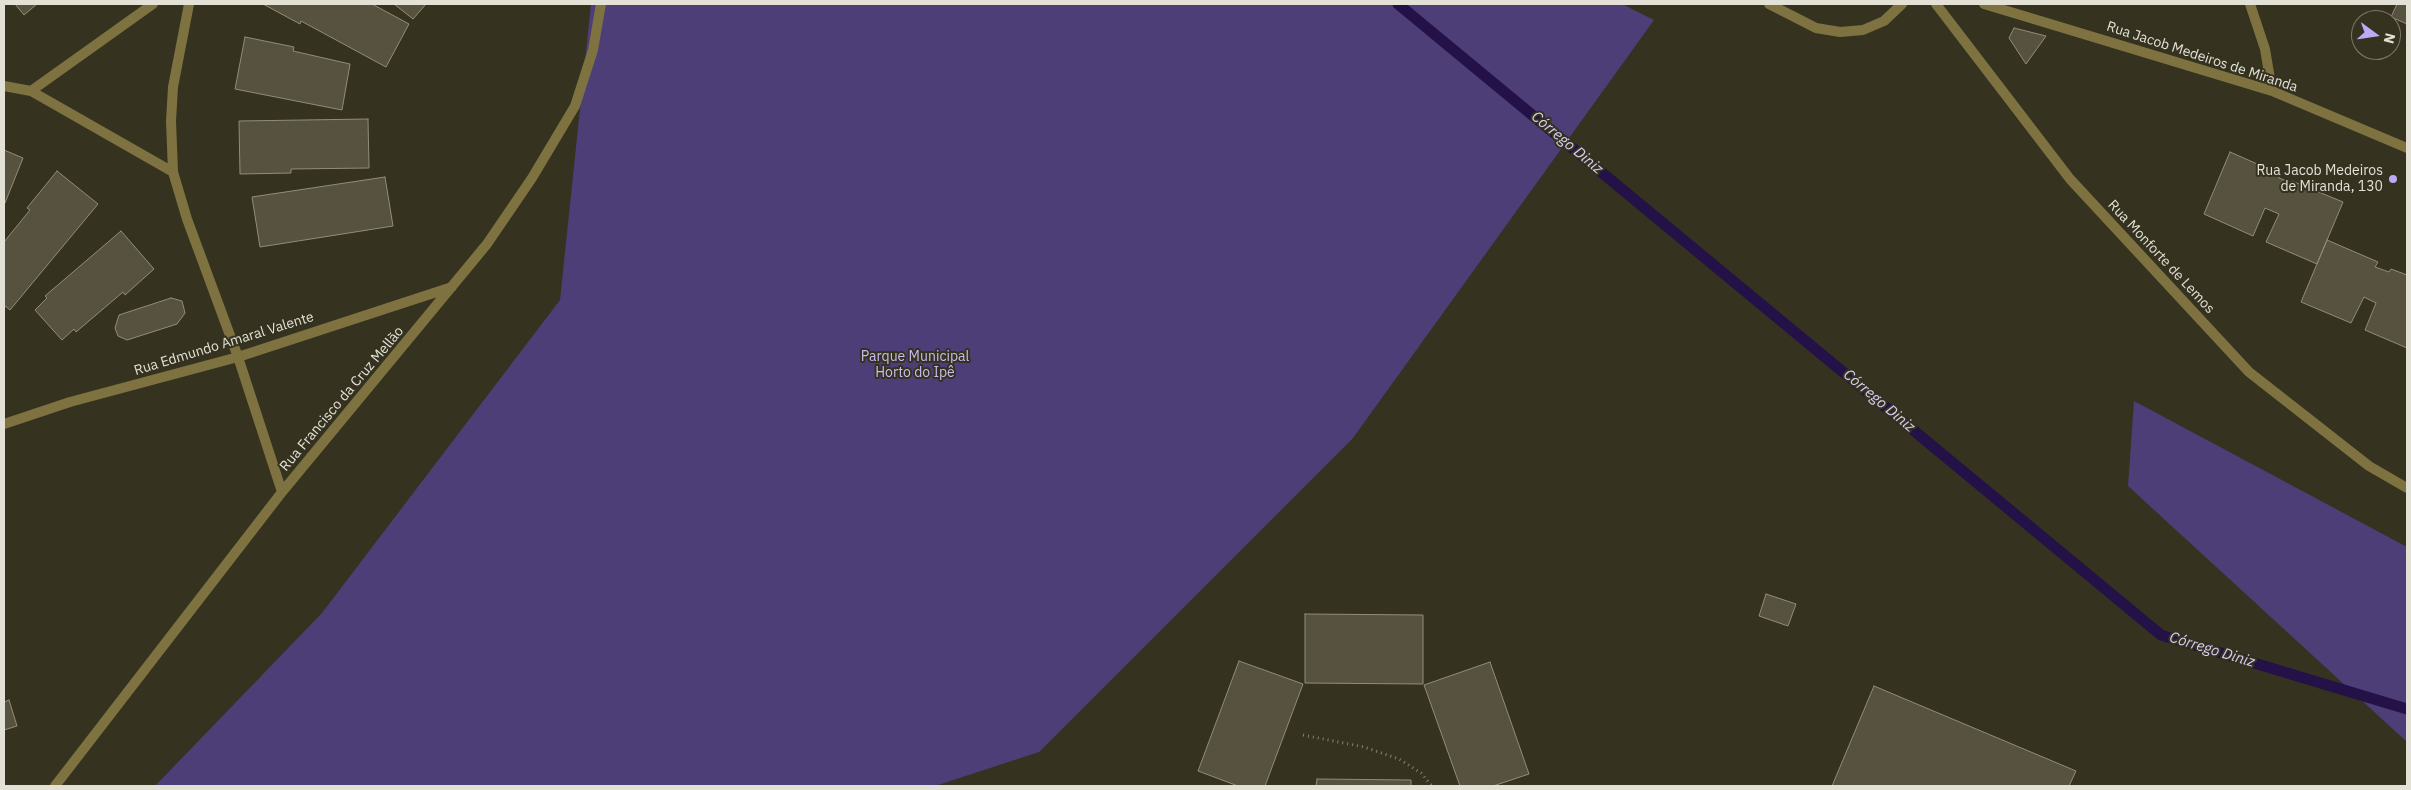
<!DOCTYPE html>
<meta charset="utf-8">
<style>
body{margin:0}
#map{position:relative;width:2411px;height:790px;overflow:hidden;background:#353220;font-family:"IBM Plex Sans",sans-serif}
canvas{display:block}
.frame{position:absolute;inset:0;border:5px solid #e3e1d6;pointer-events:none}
.north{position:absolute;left:2351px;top:10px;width:50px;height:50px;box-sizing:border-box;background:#353220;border:1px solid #7b7869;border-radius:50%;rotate:104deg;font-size:14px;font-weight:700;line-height:20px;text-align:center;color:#e3e1d6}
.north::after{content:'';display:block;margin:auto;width:18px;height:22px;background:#bcaaf6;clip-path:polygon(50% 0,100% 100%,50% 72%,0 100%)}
</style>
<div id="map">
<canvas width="2411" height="790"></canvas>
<div class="frame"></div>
<div class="north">N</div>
</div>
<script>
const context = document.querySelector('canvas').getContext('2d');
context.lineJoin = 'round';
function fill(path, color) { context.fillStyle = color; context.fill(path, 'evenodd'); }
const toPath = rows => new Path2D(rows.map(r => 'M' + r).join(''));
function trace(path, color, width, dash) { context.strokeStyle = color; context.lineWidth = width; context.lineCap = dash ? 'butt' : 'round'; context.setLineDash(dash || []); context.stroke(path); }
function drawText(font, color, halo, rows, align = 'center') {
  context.font = font + ' "IBM Plex Sans",sans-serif'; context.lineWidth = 4; context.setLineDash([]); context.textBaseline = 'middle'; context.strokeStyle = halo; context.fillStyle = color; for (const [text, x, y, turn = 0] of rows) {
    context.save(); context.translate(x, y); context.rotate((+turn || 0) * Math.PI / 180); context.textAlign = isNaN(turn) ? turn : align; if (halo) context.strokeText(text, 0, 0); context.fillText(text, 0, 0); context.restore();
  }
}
const green = toPath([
 [591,4,1622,4,1654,20,1353,438,1039,752,935,786,155,786,322,613,560,300],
 [2134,401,2407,547,2407,742,2128,486]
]);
const stream = toPath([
 [1398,4,2161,635,2407,709]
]);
const building = toPath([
 [15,4,37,4,24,15,15,4],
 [263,4,372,4,409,24,386,67,301,21,300,24,263,4],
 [394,4,426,4,413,19,394,4],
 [2397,4,2407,4,2407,24,2391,17,2397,4],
 [2014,28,2046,36,2026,64,2009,38,2014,28],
 [245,37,294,47,293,51,350,64,342,110,235,89,245,37],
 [368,119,369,168,291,169,291,173,240,174,239,121,368,119],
 [4,150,23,158,5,203,4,202,4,150],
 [2230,152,2280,174,2279,178,2292,183,2292,181,2343,202,2317,264,2266,242,2279,214,2265,208,2253,236,2204,214,2230,152],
 [57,171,98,204,10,310,4,305,4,242,30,210,27,208,57,171],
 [385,177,393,226,260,247,252,197,385,177],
 [121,231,154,269,125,295,123,292,76,332,74,329,62,340,35,310,47,298,45,296,121,231],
 [2327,240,2378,262,2375,267,2389,272,2391,269,2407,275,2407,348,2365,330,2376,303,2364,297,2351,323,2301,302,2327,240],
 [171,298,182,301,185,313,177,324,127,340,118,336,115,328,119,315,171,298],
 [1766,594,1796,604,1788,626,1759,616,1766,594],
 [1305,614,1423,615,1423,684,1305,683,1305,614],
 [1239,661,1303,684,1265,786,1238,786,1198,771,1239,661],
 [1490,662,1529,774,1493,786,1460,786,1424,685,1490,662],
 [1874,686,2076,771,2069,786,1832,786,1874,686],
 [9,700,17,726,4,730,4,702,9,700],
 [1317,779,1411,780,1411,786,1316,786,1317,779]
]);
const path = toPath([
 [1303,735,1364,747,1399,759,1421,773,1432,786]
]);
const minor = toPath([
 [189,4,173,87,171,121,173,172,187,219,238,357,282,492],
 [1769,4,1816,28,1840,32,1863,30,1884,21,1902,4],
 [1984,4,2272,91,2407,148],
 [2250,4,2265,49,2272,91],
 [4,86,31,91,173,172],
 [31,91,153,4],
 [4,424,70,402,238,357,452,287],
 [55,786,282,492,487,244,532,178,575,106,593,50,601,4]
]);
const tertiary = toPath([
 [1936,4,2070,179,2249,372,2369,466,2407,488]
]);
const markers = [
 [2393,179,5,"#bcaaf6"]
];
const streetNames = [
 ["Rua Jacob Medeiros de Miranda",2202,57,18],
 ["Rua Monforte de Lemos",2161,257,47],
 ["Rua Edmundo Amaral Valente",224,344,-17],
 ["Rua Francisco da Cruz Mellão",342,399,-50]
];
const poiNames = [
 ["Rua Jacob Medeiros",2383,171],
 ["de Miranda, 130",2383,187]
];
const parkNames = [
 ["Parque Municipal",915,357],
 ["Horto do Ipê",915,373]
];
const waterNames = [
 ["Córrego Diniz",1567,143,40],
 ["Córrego Diniz",1879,401,40],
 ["Córrego Diniz",2212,650,17]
];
fill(green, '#4e3e78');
trace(stream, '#241148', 11);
fill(building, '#56523f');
trace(building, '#918d79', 1);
trace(path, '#858374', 3, [1, 4]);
trace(minor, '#7d7240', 10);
trace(tertiary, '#7d7240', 10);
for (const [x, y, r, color] of markers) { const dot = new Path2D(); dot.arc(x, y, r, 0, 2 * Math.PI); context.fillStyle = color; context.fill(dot); trace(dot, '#353220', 2); }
drawText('14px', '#e3e1d6', '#353220', streetNames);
drawText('14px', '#e3e1d6', '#353220', poiNames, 'right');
drawText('14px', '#c8bcf2', '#353220', parkNames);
drawText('italic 15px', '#d6cff3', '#353220', waterNames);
</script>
